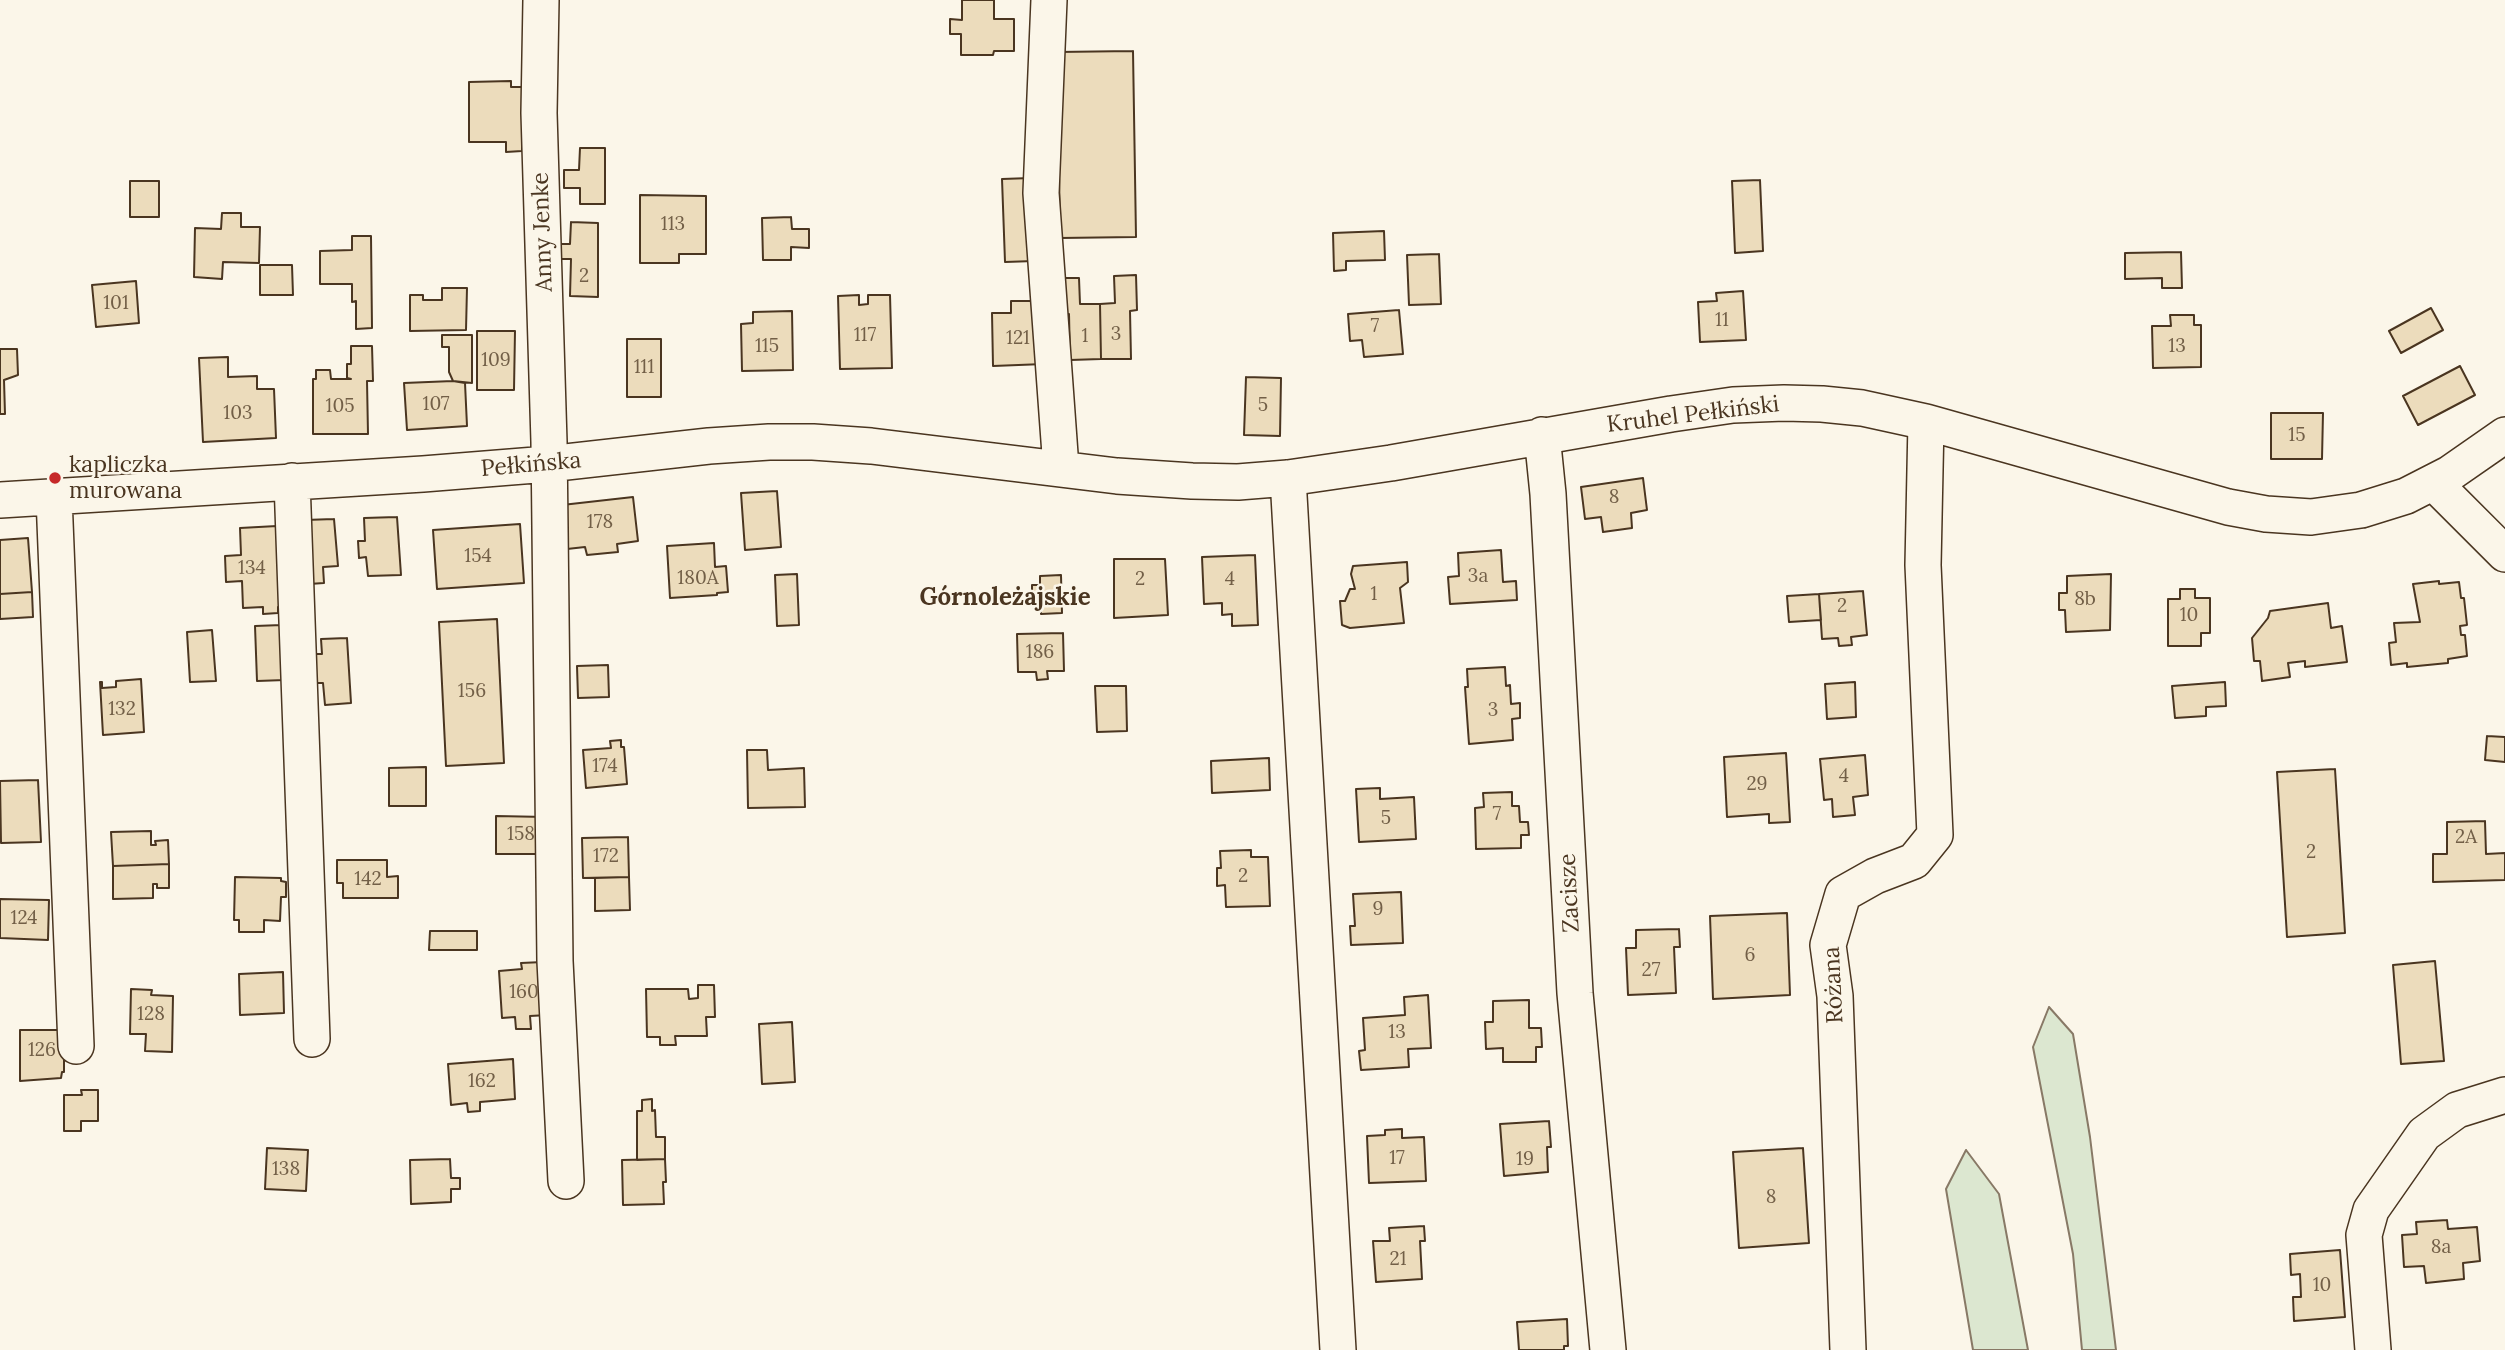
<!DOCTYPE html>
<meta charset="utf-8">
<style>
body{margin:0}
canvas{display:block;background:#fbf6e9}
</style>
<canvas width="2505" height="1350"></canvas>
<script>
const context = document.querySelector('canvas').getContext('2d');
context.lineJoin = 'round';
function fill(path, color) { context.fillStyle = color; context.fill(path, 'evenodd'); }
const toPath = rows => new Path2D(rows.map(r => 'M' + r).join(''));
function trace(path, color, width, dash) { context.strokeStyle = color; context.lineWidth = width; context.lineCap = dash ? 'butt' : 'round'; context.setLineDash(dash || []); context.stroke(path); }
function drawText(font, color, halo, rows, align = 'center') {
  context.font = font + ' Lora,serif'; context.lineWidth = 5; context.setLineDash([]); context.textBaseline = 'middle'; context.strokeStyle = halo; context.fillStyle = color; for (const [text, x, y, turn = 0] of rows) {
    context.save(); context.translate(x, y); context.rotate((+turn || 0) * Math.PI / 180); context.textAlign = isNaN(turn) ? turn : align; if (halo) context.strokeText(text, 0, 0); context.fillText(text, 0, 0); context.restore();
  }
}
const green = toPath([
 [2049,1007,2073,1034,2090,1137,2116,1350,2082,1350,2073,1254,2033,1047,2049,1007],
 [1966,1150,1999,1194,2028,1350,1973,1350,1946,1189,1966,1150]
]);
const building = toPath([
 [962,0,994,0,994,19,1014,19,1014,51,994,51,993,55,961,55,961,34,950,34,950,19,962,20,962,0],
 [1133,51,1136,237,1060,238,1057,52,1133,51],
 [511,81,511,87,522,87,522,151,506,152,506,142,469,142,469,82,511,81],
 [580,148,605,148,605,204,580,204,580,188,564,188,564,170,579,170,580,148],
 [1031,178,1034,261,1005,262,1002,179,1031,178],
 [1760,180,1763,251,1735,253,1732,181,1760,180],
 [130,181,159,181,159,217,130,217,130,181],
 [640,195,706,196,706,254,679,254,679,263,640,263,640,195],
 [222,213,241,213,241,227,260,227,259,263,223,262,222,279,194,277,195,228,221,229,222,213],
 [791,217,792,229,809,229,809,248,791,247,791,260,763,260,762,218,791,217],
 [571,222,598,223,598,297,570,296,571,259,561,259,561,244,570,244,571,222],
 [1384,231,1385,260,1346,261,1346,270,1334,271,1333,233,1384,231],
 [352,236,371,236,372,328,356,329,356,301,352,302,352,284,320,284,320,251,352,250,352,236],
 [2181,252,2182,288,2162,288,2162,278,2125,279,2125,253,2181,252],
 [1439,254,1441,304,1409,305,1407,255,1439,254],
 [260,265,292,265,293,295,260,295,260,265],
 [1136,275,1137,310,1130,311,1131,359,1101,359,1100,304,1115,303,1114,276,1136,275],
 [1059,278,1079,278,1080,304,1100,304,1101,359,1070,360,1069,314,1060,314,1059,278],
 [136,281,139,323,96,327,92,285,136,281],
 [442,288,467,288,466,330,410,331,410,295,423,295,423,300,442,300,442,288],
 [1743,291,1746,340,1700,342,1698,302,1717,301,1716,293,1743,291],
 [859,295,859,305,868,304,868,295,890,295,892,368,840,369,838,296,859,295],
 [1011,301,1042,301,1044,364,993,366,992,313,1011,313,1011,301],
 [2431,308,2443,330,2401,353,2389,331,2431,308],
 [1399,310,1403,354,1364,357,1362,340,1350,341,1348,314,1399,310],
 [792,311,793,370,742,371,741,324,753,323,753,312,792,311],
 [2170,315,2194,315,2194,325,2201,325,2201,367,2153,368,2152,326,2171,326,2170,315],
 [477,331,515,331,514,390,477,390,477,331],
 [442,335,472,335,472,383,453,381,449,372,449,347,442,347,442,335],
 [627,339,661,339,661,397,627,397,627,339],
 [351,346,372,346,373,381,367,381,368,434,313,434,313,379,316,379,316,370,330,370,331,379,351,379,347,378,347,364,351,364,351,346],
 [0,349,17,349,18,375,4,380,5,414,0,414,0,349],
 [228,357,228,377,257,376,257,389,274,389,276,438,203,442,199,358,228,357],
 [2460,366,2475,395,2418,425,2403,396,2460,366],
 [1246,377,1281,378,1280,436,1244,435,1246,377],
 [453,381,465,383,467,426,407,430,404,383,453,381],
 [2271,413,2323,413,2322,459,2271,459,2271,413],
 [1643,478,1647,510,1631,513,1632,528,1603,532,1601,517,1585,519,1581,487,1643,478],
 [777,491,781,547,745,550,741,493,777,491],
 [633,497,638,541,617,544,618,552,587,555,585,547,567,549,562,505,633,497],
 [397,517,401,575,368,576,366,557,359,558,358,541,365,541,364,518,397,517],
 [334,519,338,566,323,567,324,583,309,584,305,520,334,519],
 [520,524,524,583,437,589,433,530,520,524],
 [277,526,281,607,278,607,278,613,263,614,263,607,243,608,242,581,226,582,225,556,241,555,240,528,277,526],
 [28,538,32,592,0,594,0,540,28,538],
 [714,543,715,567,726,566,728,592,717,593,717,595,670,598,667,546,714,543],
 [1501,550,1503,582,1516,581,1517,600,1450,604,1448,577,1459,576,1458,553,1501,550],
 [1255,555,1258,625,1232,626,1232,614,1222,615,1222,603,1204,604,1202,557,1255,555],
 [1114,559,1165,559,1168,615,1114,618,1114,559],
 [1407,562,1408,582,1400,588,1404,623,1350,628,1342,625,1340,601,1345,601,1350,589,1355,589,1351,574,1353,566,1407,562],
 [797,574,799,625,777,626,775,575,797,574],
 [2111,574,2110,630,2066,632,2065,610,2059,610,2059,593,2067,593,2067,576,2111,574],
 [1061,575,1062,613,1041,614,1041,597,1032,598,1032,585,1040,585,1040,576,1061,575],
 [2439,581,2439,584,2459,582,2461,598,2464,598,2467,625,2460,626,2461,635,2465,635,2467,656,2448,659,2448,663,2407,667,2407,663,2391,665,2389,643,2396,642,2394,623,2420,622,2413,584,2439,581],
 [2180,589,2195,589,2195,598,2210,598,2210,633,2201,633,2201,646,2168,646,2168,599,2180,599,2180,589],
 [1863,591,1867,635,1851,637,1852,645,1839,646,1838,638,1822,639,1819,594,1863,591],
 [32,592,33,617,0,619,0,594,32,592],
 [1819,594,1821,620,1789,622,1787,596,1819,594],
 [2328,603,2331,628,2342,626,2347,662,2305,667,2305,661,2288,663,2290,677,2262,681,2260,661,2254,661,2252,638,2268,618,2270,611,2328,603],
 [497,619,504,763,446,766,439,622,497,619],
 [282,625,285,680,257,681,255,626,282,625],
 [212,630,216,681,190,682,187,632,212,630],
 [1063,633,1064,671,1047,671,1048,679,1037,680,1036,672,1018,672,1017,634,1063,633],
 [347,638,351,703,325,705,323,683,316,683,315,654,322,654,321,639,347,638],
 [608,665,609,697,578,698,577,666,608,665],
 [1505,667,1506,686,1510,685,1511,704,1520,703,1520,718,1512,719,1513,740,1469,744,1465,687,1468,687,1467,669,1505,667],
 [141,679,144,732,103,735,100,682,102,682,102,688,116,687,116,681,141,679],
 [1855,682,1856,717,1827,719,1825,684,1855,682],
 [2225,682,2226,706,2206,707,2206,716,2175,718,2172,686,2225,682],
 [1095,686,1126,686,1127,731,1097,732,1095,686],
 [2487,736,2505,737,2505,762,2485,760,2487,736],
 [621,740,621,747,624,747,627,784,586,788,583,750,611,748,610,741,621,740],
 [747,750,767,750,768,770,804,768,805,807,748,808,747,750],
 [1786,753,1790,822,1769,823,1769,814,1727,817,1724,757,1786,753],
 [1865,755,1868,795,1853,797,1855,815,1833,817,1832,799,1824,800,1820,759,1865,755],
 [1269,758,1270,790,1212,793,1211,761,1269,758],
 [426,767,426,806,389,806,389,768,426,767],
 [2335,769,2345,933,2287,937,2277,772,2335,769],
 [38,780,41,842,1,843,0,781,38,780],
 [1380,788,1380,799,1414,797,1416,839,1359,842,1356,789,1380,788],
 [1512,792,1512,806,1519,806,1520,822,1528,822,1529,835,1521,835,1521,848,1476,849,1475,808,1484,807,1483,793,1512,792],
 [496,816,546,817,546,854,496,854,496,816],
 [2485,821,2486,854,2505,853,2505,880,2433,882,2433,854,2447,854,2447,822,2485,821],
 [151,831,151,845,156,845,155,841,168,840,169,864,113,866,111,832,151,831],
 [628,837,629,877,583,878,582,838,628,837],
 [1251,850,1251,857,1268,857,1270,906,1226,907,1225,885,1217,886,1217,868,1221,868,1220,851,1251,850],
 [337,860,387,860,387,877,398,876,398,898,343,898,343,883,337,883,337,860],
 [169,864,169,888,157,888,157,884,153,884,153,898,113,899,113,866,169,864],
 [235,877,281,878,281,881,286,882,286,897,281,897,280,921,264,920,264,932,239,932,239,920,234,920,235,877],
 [629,877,630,910,595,911,595,878,629,877],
 [1401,892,1403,943,1351,945,1350,926,1355,926,1353,894,1401,892],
 [0,899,49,900,48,940,0,938,0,899],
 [1787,913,1790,995,1713,999,1710,916,1787,913],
 [1679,929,1680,947,1674,947,1676,993,1628,995,1626,948,1636,948,1636,930,1679,929],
 [430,931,477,931,477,950,429,950,430,931],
 [2435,961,2444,1061,2401,1064,2393,965,2435,961],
 [543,962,548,1015,530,1016,531,1029,516,1029,515,1017,502,1018,499,971,522,969,521,963,543,962],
 [283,972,284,1013,240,1015,239,974,283,972],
 [698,985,714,985,715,1017,706,1017,707,1036,675,1036,676,1045,660,1045,660,1037,647,1037,646,989,688,989,689,999,698,998,698,985],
 [131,989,152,990,151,995,173,996,172,1052,145,1051,146,1034,130,1034,131,989],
 [1428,995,1431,1048,1408,1049,1409,1067,1361,1070,1359,1051,1365,1050,1363,1018,1405,1015,1404,997,1428,995],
 [1529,1000,1529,1028,1541,1028,1542,1047,1536,1047,1536,1062,1503,1062,1503,1048,1486,1049,1485,1022,1493,1022,1493,1001,1529,1000],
 [792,1022,795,1082,762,1084,759,1024,792,1022],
 [20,1030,64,1030,64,1072,62,1072,61,1078,20,1081,20,1030],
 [513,1059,515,1099,480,1102,480,1111,468,1112,467,1103,451,1105,448,1064,513,1059],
 [81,1090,98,1090,98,1121,81,1121,81,1131,64,1131,64,1095,82,1095,81,1090],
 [652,1099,652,1111,655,1110,656,1137,665,1137,665,1159,637,1160,637,1111,642,1111,642,1100,652,1099],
 [1549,1121,1551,1147,1547,1147,1548,1172,1504,1176,1500,1124,1549,1121],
 [1402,1129,1402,1138,1424,1137,1426,1181,1369,1183,1367,1136,1385,1135,1385,1130,1402,1129],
 [267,1148,308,1150,306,1191,265,1189,267,1148],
 [1803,1148,1809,1243,1739,1248,1733,1152,1803,1148],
 [450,1159,451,1178,460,1178,460,1189,451,1189,451,1202,411,1204,410,1160,450,1159],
 [665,1159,666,1182,663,1182,664,1204,623,1205,622,1160,665,1159],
 [2447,1220,2448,1229,2477,1227,2480,1261,2463,1263,2464,1279,2426,1283,2424,1266,2404,1267,2402,1235,2417,1234,2416,1222,2447,1220],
 [1424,1226,1425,1241,1420,1241,1422,1279,1376,1282,1373,1241,1390,1241,1389,1228,1424,1226],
 [2340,1250,2345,1317,2294,1321,2293,1297,2301,1297,2300,1274,2291,1275,2290,1254,2340,1250],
 [1567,1319,1568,1346,1564,1346,1564,1350,1519,1350,1517,1322,1567,1319]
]);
const minor = toPath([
 [541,0,539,113,549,442,555,961,566,1181],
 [1049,0,1041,193,1061,468],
 [1542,435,1548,494,1575,993,1608,1350],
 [1288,478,1338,1350],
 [292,481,312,1039],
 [2434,483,2505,554],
 [54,497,76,1046],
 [0,500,423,474,548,464,709,446,769,442,813,442,871,446,1117,476,1192,481,1238,482,1288,478,1391,463,1671,414,1733,405,1784,403,1822,404,1862,408,1926,422,2228,507,2266,514,2311,517,2361,510,2406,496,2449,474,2505,435],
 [1848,1350,1835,996,1828,945,1843,894,1875,876,1914,861,1935,835,1923,565,1926,422],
 [2373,1350,2364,1235,2371,1210,2424,1134,2457,1110,2505,1095]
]);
const markers = [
 [55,478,7,"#c62828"]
];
const numberNames = [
 ["113",673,225],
 ["2",584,277],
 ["101",116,304],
 ["11",1722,321],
 ["7",1375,327],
 ["3",1116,335],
 ["117",865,336],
 ["1",1085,337],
 ["121",1018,339],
 ["115",767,347],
 ["13",2177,347],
 ["109",496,361],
 ["111",644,368],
 ["107",436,405],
 ["5",1263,406],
 ["105",340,407],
 ["103",238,414],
 ["15",2297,436],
 ["8",1614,498],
 ["178",600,523],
 ["154",478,557],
 ["134",252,569],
 ["3a",1478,577],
 ["180A",698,579],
 ["2",1140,580],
 ["4",1230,580],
 ["1",1374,595],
 ["8b",2085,600],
 ["2",1842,607],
 ["10",2189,616],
 ["186",1040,653],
 ["156",472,692],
 ["132",122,710],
 ["3",1493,711],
 ["174",605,767],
 ["4",1844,777],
 ["29",1757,785],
 ["7",1497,815],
 ["5",1386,819],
 ["158",521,835],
 ["2A",2466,838],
 ["2",2311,853],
 ["172",606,857],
 ["2",1243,877],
 ["142",368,880],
 ["9",1378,910],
 ["124",24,919],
 ["6",1750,956],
 ["27",1651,971],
 ["160",524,993],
 ["128",151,1015],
 ["13",1397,1033],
 ["126",42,1051],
 ["162",482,1082],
 ["17",1397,1159],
 ["19",1525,1160],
 ["138",286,1170],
 ["8",1771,1198],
 ["8a",2441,1248],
 ["21",1398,1260],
 ["10",2322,1286]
];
const streetNames = [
 ["Anny Jenke",543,232,-92],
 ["Kruhel Pełkiński",1693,415,-7],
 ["Pełkińska",531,465,-5],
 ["Zacisze",1570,893,-93],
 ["Różana",1834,985,-93]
];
const poiNames = [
 ["kapliczka",69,465],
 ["murowana",69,491]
];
const neighbourhoodNames = [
 ["Górnoleżajskie",1005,598]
];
fill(green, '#dce7d0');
trace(green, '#887966', 2);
fill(building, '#ecdcbc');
trace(building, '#4a3520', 2);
trace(minor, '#4a3520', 38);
trace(minor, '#fbf6e9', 35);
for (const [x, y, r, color] of markers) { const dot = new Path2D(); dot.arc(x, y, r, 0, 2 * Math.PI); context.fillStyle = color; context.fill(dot); trace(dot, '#fbf6e9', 2.5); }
drawText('19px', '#725f47', null, numberNames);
drawText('23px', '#4a3520', '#fbf6e9', streetNames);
drawText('23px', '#4a3520', '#fbf6e9', poiNames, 'left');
drawText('bold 24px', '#4a3520', '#fbf6e9', neighbourhoodNames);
</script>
